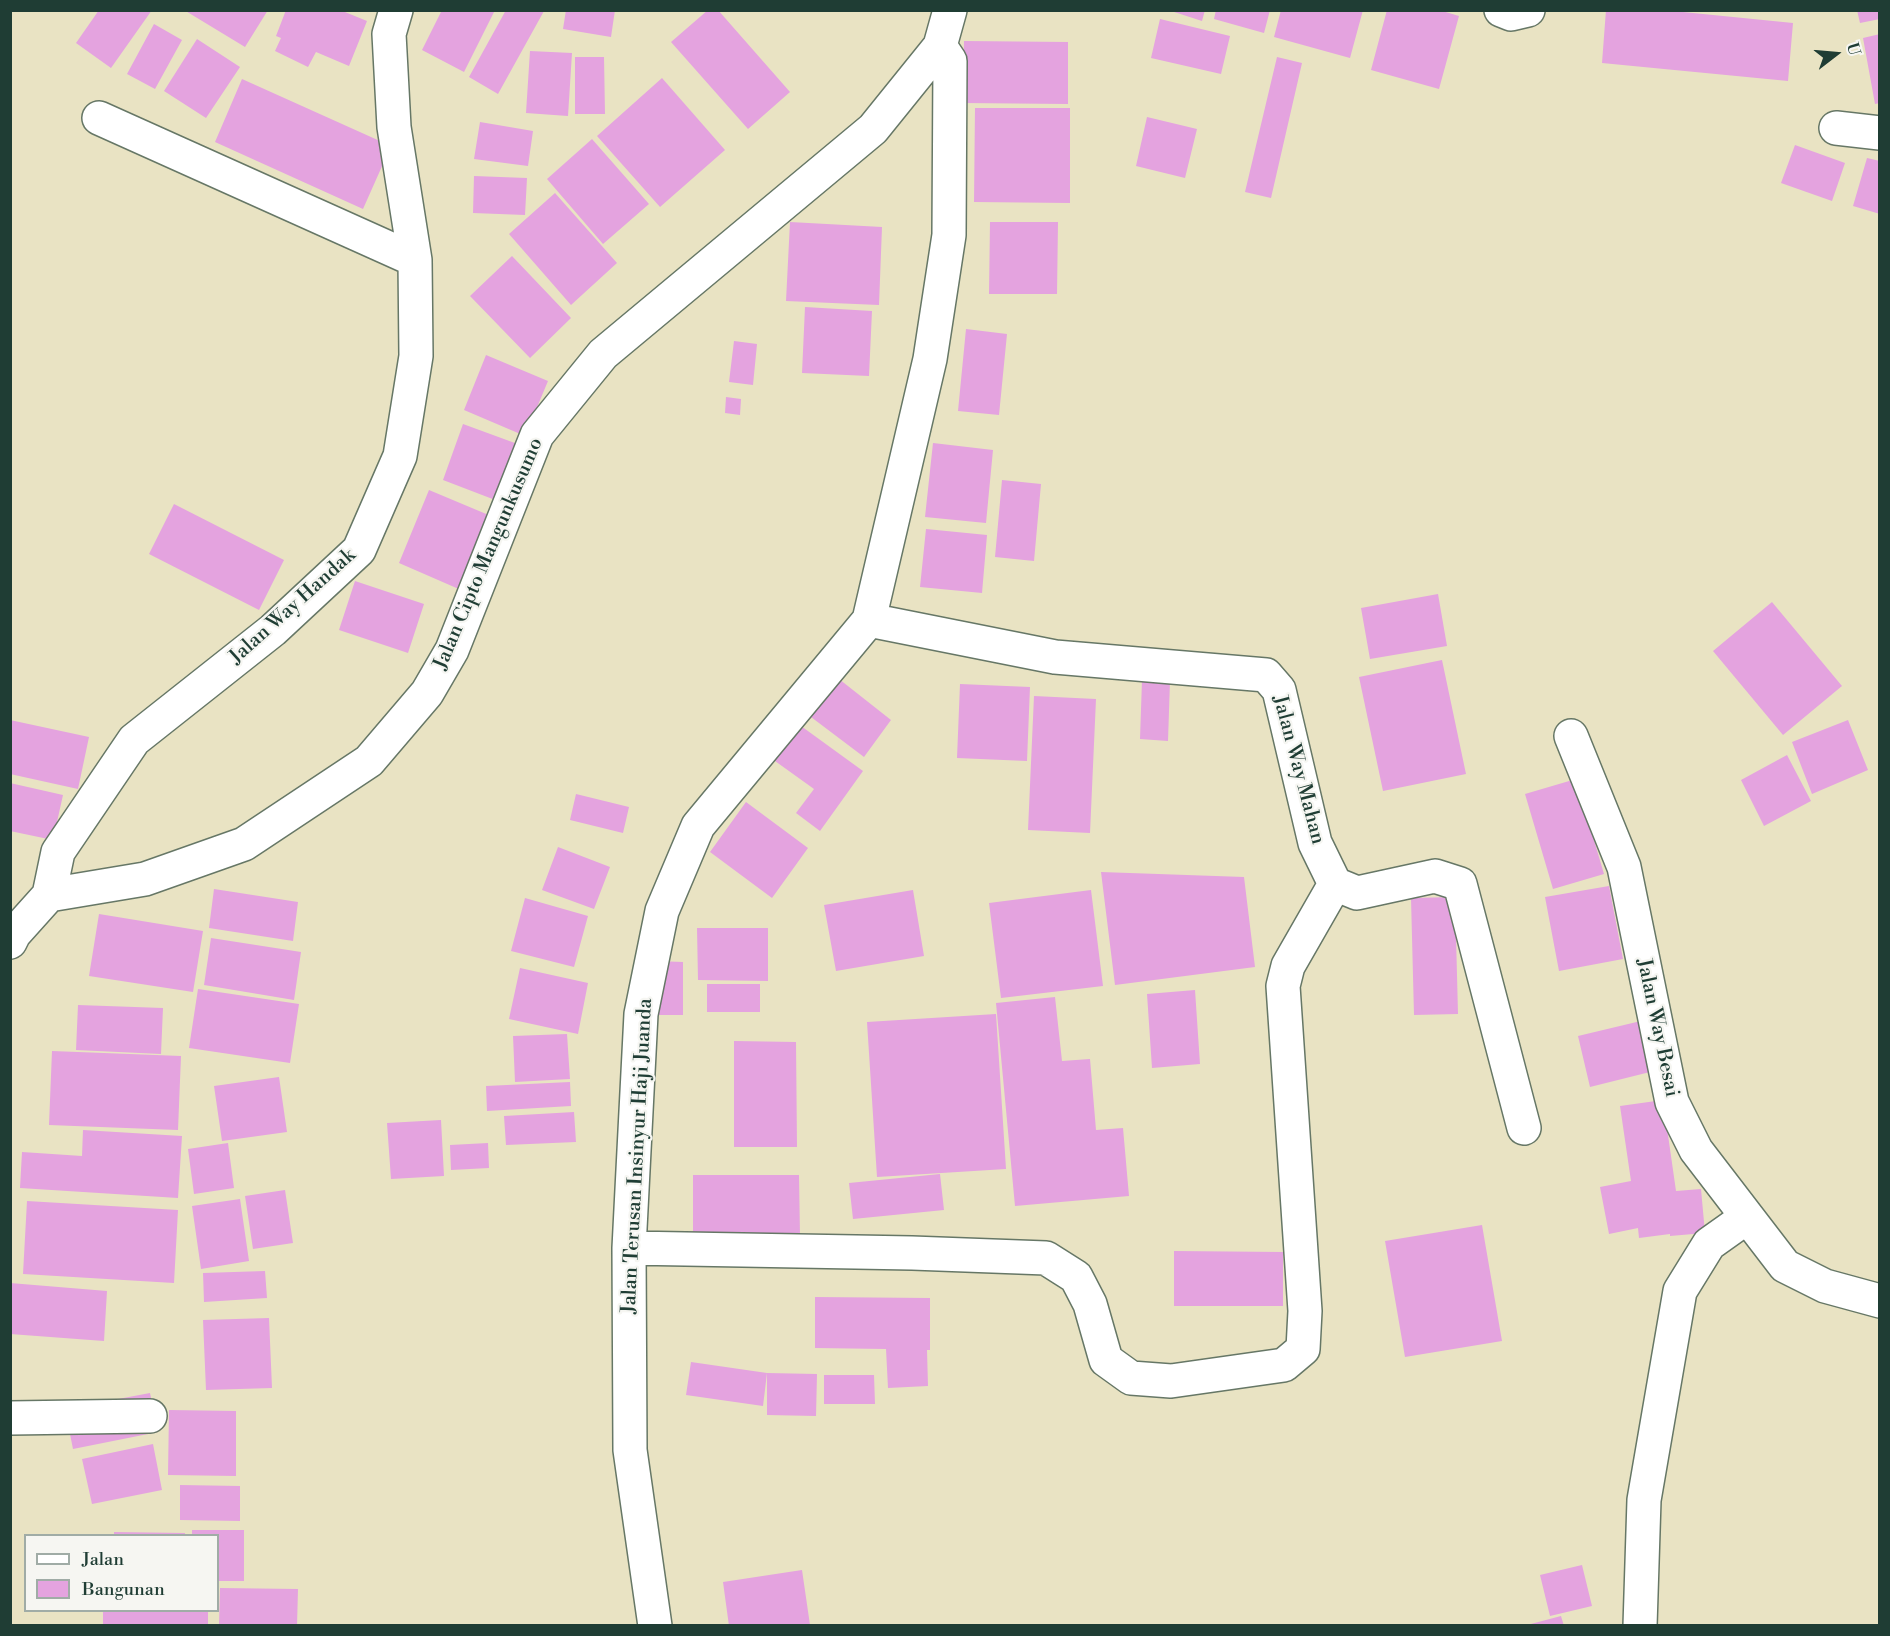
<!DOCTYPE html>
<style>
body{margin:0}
#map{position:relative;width:1890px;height:1636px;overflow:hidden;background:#e9e3c3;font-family:"Libre Bodoni",serif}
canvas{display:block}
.frame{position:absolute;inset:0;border:12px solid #1f3d34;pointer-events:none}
.legend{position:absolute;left:24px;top:1534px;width:195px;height:78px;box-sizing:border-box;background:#f6f6f2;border:2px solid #a0aca6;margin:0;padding:8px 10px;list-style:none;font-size:18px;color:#1f3d34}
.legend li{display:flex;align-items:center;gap:12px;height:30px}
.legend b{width:30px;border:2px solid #a0aca6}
.north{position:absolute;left:1806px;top:24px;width:60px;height:60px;-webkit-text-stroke:4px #f6f6f2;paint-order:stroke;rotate:74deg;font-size:16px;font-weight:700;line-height:24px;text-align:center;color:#1f3d34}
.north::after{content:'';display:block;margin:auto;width:21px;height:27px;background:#1f3d34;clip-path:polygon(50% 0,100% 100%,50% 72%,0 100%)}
</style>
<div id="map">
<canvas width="1890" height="1636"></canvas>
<div class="frame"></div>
<ul class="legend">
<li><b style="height:8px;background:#fff"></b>Jalan</li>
<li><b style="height:16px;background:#e4a3df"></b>Bangunan</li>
</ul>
<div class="north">U</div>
</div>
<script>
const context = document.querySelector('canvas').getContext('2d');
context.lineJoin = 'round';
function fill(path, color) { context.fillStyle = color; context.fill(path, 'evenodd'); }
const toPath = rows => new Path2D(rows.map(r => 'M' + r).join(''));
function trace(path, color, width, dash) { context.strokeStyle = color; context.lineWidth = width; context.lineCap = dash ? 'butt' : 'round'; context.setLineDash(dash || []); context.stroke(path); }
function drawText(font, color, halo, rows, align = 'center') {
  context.font = font + ' "Libre Bodoni",serif'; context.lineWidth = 4.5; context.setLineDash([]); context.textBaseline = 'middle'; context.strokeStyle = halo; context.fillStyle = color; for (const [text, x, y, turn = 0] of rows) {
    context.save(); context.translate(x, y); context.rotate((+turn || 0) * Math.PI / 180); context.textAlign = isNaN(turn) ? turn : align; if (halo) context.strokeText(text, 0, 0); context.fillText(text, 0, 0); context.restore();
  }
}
const building = toPath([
 [99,10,152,10,111,68,76,43],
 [184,10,268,10,245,47],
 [286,10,340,10,367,21,349,66,316,52,308,67,275,51,281,38,276,36],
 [442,10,495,10,464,72,422,50],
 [506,10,544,11,498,94,469,77],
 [566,10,615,10,611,37,563,29],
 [708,10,718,10,790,92,748,129,671,42],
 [1168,10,1205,10,1202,21],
 [1216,10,1270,10,1264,33,1214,19],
 [1281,10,1363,10,1350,58,1274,37],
 [1387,10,1439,10,1459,16,1439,89,1371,70],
 [1606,10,1663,10,1793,23,1788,81,1602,63],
 [1857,10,1880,10,1880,19,1860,23],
 [1160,19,1230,36,1221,74,1151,58],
 [154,24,182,40,155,89,127,74],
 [1880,34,1880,103,1875,104,1863,38],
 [197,39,240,67,206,118,164,91],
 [964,41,1068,42,1068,104,963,103],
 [530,51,572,53,568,116,526,113],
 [575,57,604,57,605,114,575,114],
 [1277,57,1302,63,1271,198,1245,192],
 [662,78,725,150,660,207,597,136],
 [242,79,391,146,363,209,215,142],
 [975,108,1070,108,1070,203,974,202],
 [1147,117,1197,129,1185,178,1136,166],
 [480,122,533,131,528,166,474,159],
 [592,139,649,204,603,244,547,179],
 [1795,145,1845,163,1832,201,1781,183],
 [1867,158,1880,161,1880,214,1853,206],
 [474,176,527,178,525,215,473,213],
 [555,193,617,263,571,305,509,234],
 [790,222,882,227,879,305,786,301],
 [990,222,1058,222,1057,294,989,294],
 [512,256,571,318,530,358,470,296],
 [805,307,872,311,869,376,802,373],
 [966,329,1007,334,999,415,958,411],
 [734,341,757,344,753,385,729,382],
 [486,355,548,381,525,436,464,410],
 [726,397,741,399,740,415,725,413],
 [463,424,523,446,503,503,443,480],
 [933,443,993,450,986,523,925,517],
 [1002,480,1041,484,1034,561,995,557],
 [429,490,491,516,461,590,399,563],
 [174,504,284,560,259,610,149,554],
 [926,529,987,535,982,593,920,587],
 [355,581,424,604,408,653,339,630],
 [1438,594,1447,646,1370,659,1361,608],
 [1772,602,1842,686,1783,735,1713,651],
 [1442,660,1466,774,1383,791,1359,677],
 [839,679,891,720,864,757,811,717],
 [1142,680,1170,681,1168,741,1140,739],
 [960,684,1030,687,1027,761,957,758],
 [1034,696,1096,699,1090,833,1028,830],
 [10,720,89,737,78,789,10,774],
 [1848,720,1868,770,1812,794,1792,742],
 [801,726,863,771,820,831,796,813,814,789,775,761],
 [1787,755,1811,801,1764,826,1741,780],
 [1576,779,1604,874,1553,889,1525,794],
 [10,783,63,795,53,840,10,831],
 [576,794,629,807,623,833,570,820],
 [746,802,808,848,772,898,710,852],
 [558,847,610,867,594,909,542,890],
 [1101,872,1244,877,1255,967,1115,985],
 [1609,886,1623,959,1559,971,1545,897],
 [214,889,298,902,293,941,209,928],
 [913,890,924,956,836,971,824,905],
 [1091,890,1103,986,1001,998,989,903],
 [1455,897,1458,1014,1414,1015,1411,898],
 [525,898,588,916,574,967,511,951],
 [99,914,203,931,193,992,89,976],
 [697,928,768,928,768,981,698,980],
 [211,938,301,952,294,1000,204,985],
 [656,961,683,962,683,1015,649,1015],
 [520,968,588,983,578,1034,509,1019],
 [707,984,760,984,760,1012,707,1012],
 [198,989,299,1004,290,1063,189,1048],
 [1195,990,1200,1064,1152,1068,1147,994],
 [1055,997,1062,1061,1090,1059,1096,1130,1123,1128,1129,1196,1015,1206,996,1003],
 [78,1005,163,1008,161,1054,76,1050],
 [996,1014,1006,1169,877,1177,867,1022],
 [1645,1020,1658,1070,1590,1087,1578,1036],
 [567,1034,570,1079,515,1082,513,1036],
 [734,1041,796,1042,797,1147,734,1147],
 [52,1051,181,1056,178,1130,49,1125],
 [279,1077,287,1132,222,1141,214,1086],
 [570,1082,571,1106,487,1111,486,1086],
 [1663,1100,1676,1191,1701,1189,1705,1233,1670,1236,1670,1234,1639,1238,1638,1228,1609,1234,1600,1187,1631,1181,1620,1106],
 [574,1112,576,1142,506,1145,504,1116],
 [441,1120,444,1176,391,1179,387,1123],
 [83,1130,182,1136,178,1198,20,1188,22,1152,82,1156],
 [228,1143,234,1188,194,1194,188,1149],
 [488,1143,489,1168,451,1170,450,1145],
 [940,1174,944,1210,853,1219,849,1183],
 [693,1175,799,1175,800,1236,693,1235],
 [285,1190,293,1243,253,1249,245,1196],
 [240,1199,249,1261,201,1269,192,1206],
 [27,1201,178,1210,174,1283,23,1274],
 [1482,1225,1502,1341,1405,1357,1385,1241],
 [1174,1251,1283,1252,1283,1306,1174,1306],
 [265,1271,267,1298,204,1302,203,1273],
 [10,1283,107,1291,104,1341,10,1334],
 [815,1297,930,1298,930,1350,927,1350,928,1386,888,1388,886,1349,815,1348],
 [269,1318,272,1388,206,1390,203,1320],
 [691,1362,767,1373,817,1374,816,1416,767,1415,767,1373,763,1406,686,1395],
 [824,1375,874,1375,875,1404,824,1404],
 [150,1393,158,1432,73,1449,65,1409],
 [169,1410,236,1411,236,1476,168,1475],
 [153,1444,162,1490,92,1504,82,1459],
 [180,1485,240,1486,240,1521,180,1520],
 [192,1530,244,1530,244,1581,218,1581,218,1536,192,1536],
 [114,1532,185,1533,185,1536,114,1536],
 [1582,1565,1592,1606,1550,1616,1540,1575],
 [802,1570,810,1625,729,1626,723,1582],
 [220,1588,298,1589,297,1626,219,1626],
 [103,1610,208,1610,208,1626,103,1625],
 [1561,1616,1564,1626,1528,1626,1527,1625]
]);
const minor = toPath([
 [1501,10,1511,14,1528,10],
 [99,118,415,260],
 [1836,128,1880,133],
 [869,620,1055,657,1266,675,1279,690,1315,843,1335,884,1357,893,1435,876,1460,884,1524,1128],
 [1571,736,1624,867,1672,1102,1696,1150,1785,1266,1825,1286,1880,1301],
 [49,895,58,852,134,740,273,630,359,550,400,456,416,356,415,260,394,127,389,34,396,10],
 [10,942,14,934,49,895,145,879,244,844,369,761,427,693,452,650,537,435,603,354,873,129,940,46,950,10],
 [629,1248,912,1253,1046,1258,1076,1277,1090,1304,1106,1360,1131,1378,1171,1381,1284,1365,1303,1349,1305,1311,1283,986,1288,966,1335,884],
 [10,1418,150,1416],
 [655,1626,630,1450,629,1248,641,1014,662,911,698,826,869,620,930,359,949,235,950,61,940,46],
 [1640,1626,1644,1500,1680,1291,1709,1244,1747,1217]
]);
const streetNames = [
 ["Jalan Cipto Mangunkusumo",489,554,-67],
 ["Jalan Way Handak",293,607,-42],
 ["Jalan Way Mahan",1298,770,75],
 ["Jalan Way Besai",1657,1028,78],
 ["Jalan Terusan Insinyur Haji Juanda",638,1156,-87]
];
fill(building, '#e4a3df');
trace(minor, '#676', 36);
trace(minor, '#fff', 33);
drawText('20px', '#1f3d34', '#f6f6f2', streetNames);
</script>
